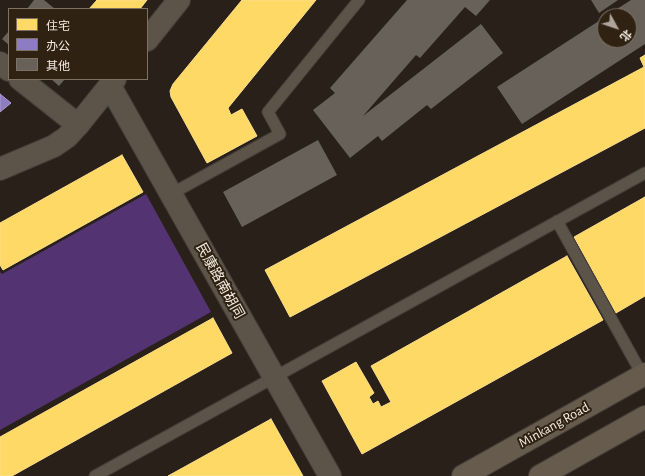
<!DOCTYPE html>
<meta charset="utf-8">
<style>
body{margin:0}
#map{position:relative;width:645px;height:476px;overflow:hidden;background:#292119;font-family:"Alegreya Sans","Noto Sans SC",sans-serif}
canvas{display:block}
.legend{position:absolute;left:8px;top:8px;width:140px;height:72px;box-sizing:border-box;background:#2f2213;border:1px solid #7e7266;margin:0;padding:5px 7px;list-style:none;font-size:12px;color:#f4ebe2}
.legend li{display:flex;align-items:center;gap:8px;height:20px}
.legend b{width:20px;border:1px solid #7e7266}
.north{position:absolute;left:597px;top:8px;width:40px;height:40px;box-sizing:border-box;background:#2f2213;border:1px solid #7e7266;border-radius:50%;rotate:130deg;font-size:11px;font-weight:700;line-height:16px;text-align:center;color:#f4ebe2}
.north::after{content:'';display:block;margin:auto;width:14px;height:18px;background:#ada49c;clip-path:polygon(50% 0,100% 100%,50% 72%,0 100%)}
</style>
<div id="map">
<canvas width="645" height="476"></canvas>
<ul class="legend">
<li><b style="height:11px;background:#ffd966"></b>住宅</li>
<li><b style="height:11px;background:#8e7cc3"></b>办公</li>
<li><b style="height:11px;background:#68615a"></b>其他</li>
</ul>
<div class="north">北</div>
</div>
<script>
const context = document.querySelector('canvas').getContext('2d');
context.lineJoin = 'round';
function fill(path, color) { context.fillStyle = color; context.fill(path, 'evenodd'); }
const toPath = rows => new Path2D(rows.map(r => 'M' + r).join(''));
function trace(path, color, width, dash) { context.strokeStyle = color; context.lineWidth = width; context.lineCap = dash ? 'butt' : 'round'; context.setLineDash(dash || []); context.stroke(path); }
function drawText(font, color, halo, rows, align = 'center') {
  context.font = font + ' "Alegreya Sans","Noto Sans SC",sans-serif'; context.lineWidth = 4; context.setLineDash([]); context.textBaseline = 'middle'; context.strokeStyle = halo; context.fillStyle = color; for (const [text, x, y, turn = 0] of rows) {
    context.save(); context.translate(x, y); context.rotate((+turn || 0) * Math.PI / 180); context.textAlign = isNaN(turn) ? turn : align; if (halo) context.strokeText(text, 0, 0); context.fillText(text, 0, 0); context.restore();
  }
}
const forest = toPath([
 [146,194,211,312,0,430,0,272,2,274]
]);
const homes = toPath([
 [97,0,147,0,140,9,89,9,97,0],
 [242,0,316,0,228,108,231,115,242,109,257,136,207,163,171,97,170,91,173,84,242,0],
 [645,55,645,128,290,317,265,270,644,67,640,58,645,55],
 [122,155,143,192,3,270,0,265,0,223,122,155],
 [645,197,645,296,616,313,574,237,645,197],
 [567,256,603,320,362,454,322,381,356,362,374,393,369,397,373,404,378,401,381,407,391,402,371,366,567,256],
 [213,318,232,353,12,476,0,476,0,437,213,318],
 [271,419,303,476,168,476,271,419]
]);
const offices = toPath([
 [0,94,11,103,0,112,0,94]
]);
const building = toPath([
 [34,0,44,0,55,9,27,9],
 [407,0,490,0,476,16,465,7,420,58,416,55,363,116,481,24,503,53,431,109,427,105,382,141,378,136,350,158,313,110,335,93,330,88],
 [591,0,618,0,599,13],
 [631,0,645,0,645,44,522,124,497,87,605,17,605,40,629,40,629,16,606,16],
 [9,31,9,45,2,39],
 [51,79,65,79,59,86],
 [318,140,337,175,242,227,223,192]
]);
const service = toPath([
 [171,194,280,134,268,112,359,0],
 [557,221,643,376],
 [95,476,645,173]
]);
const minor = toPath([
 [0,63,9,70],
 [20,79,78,125]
]);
const tertiary = toPath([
 [147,40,179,0],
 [110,86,330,476],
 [0,169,54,146,67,137,78,125,115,79]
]);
const primary = toPath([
 [463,476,645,374],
 [540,476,645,417]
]);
const streetNames = [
 ["民康路南胡同",220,281,61],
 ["Minkang Road",554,425,-29]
];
fill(forest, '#533372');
fill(homes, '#ffd966');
trace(homes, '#fcde8b', 1);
fill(offices, '#8e7cc3');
trace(offices, '#ad9dcc', 1);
fill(building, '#68615a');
trace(service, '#443d37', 13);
trace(minor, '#443d37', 24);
trace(tertiary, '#443d37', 24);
trace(primary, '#443d37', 24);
trace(service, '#5c5349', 11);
trace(minor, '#5c5349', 22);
trace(tertiary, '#5c5349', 22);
trace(primary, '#665b4d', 22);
drawText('14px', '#f4ebe2', '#2f2213', streetNames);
</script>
